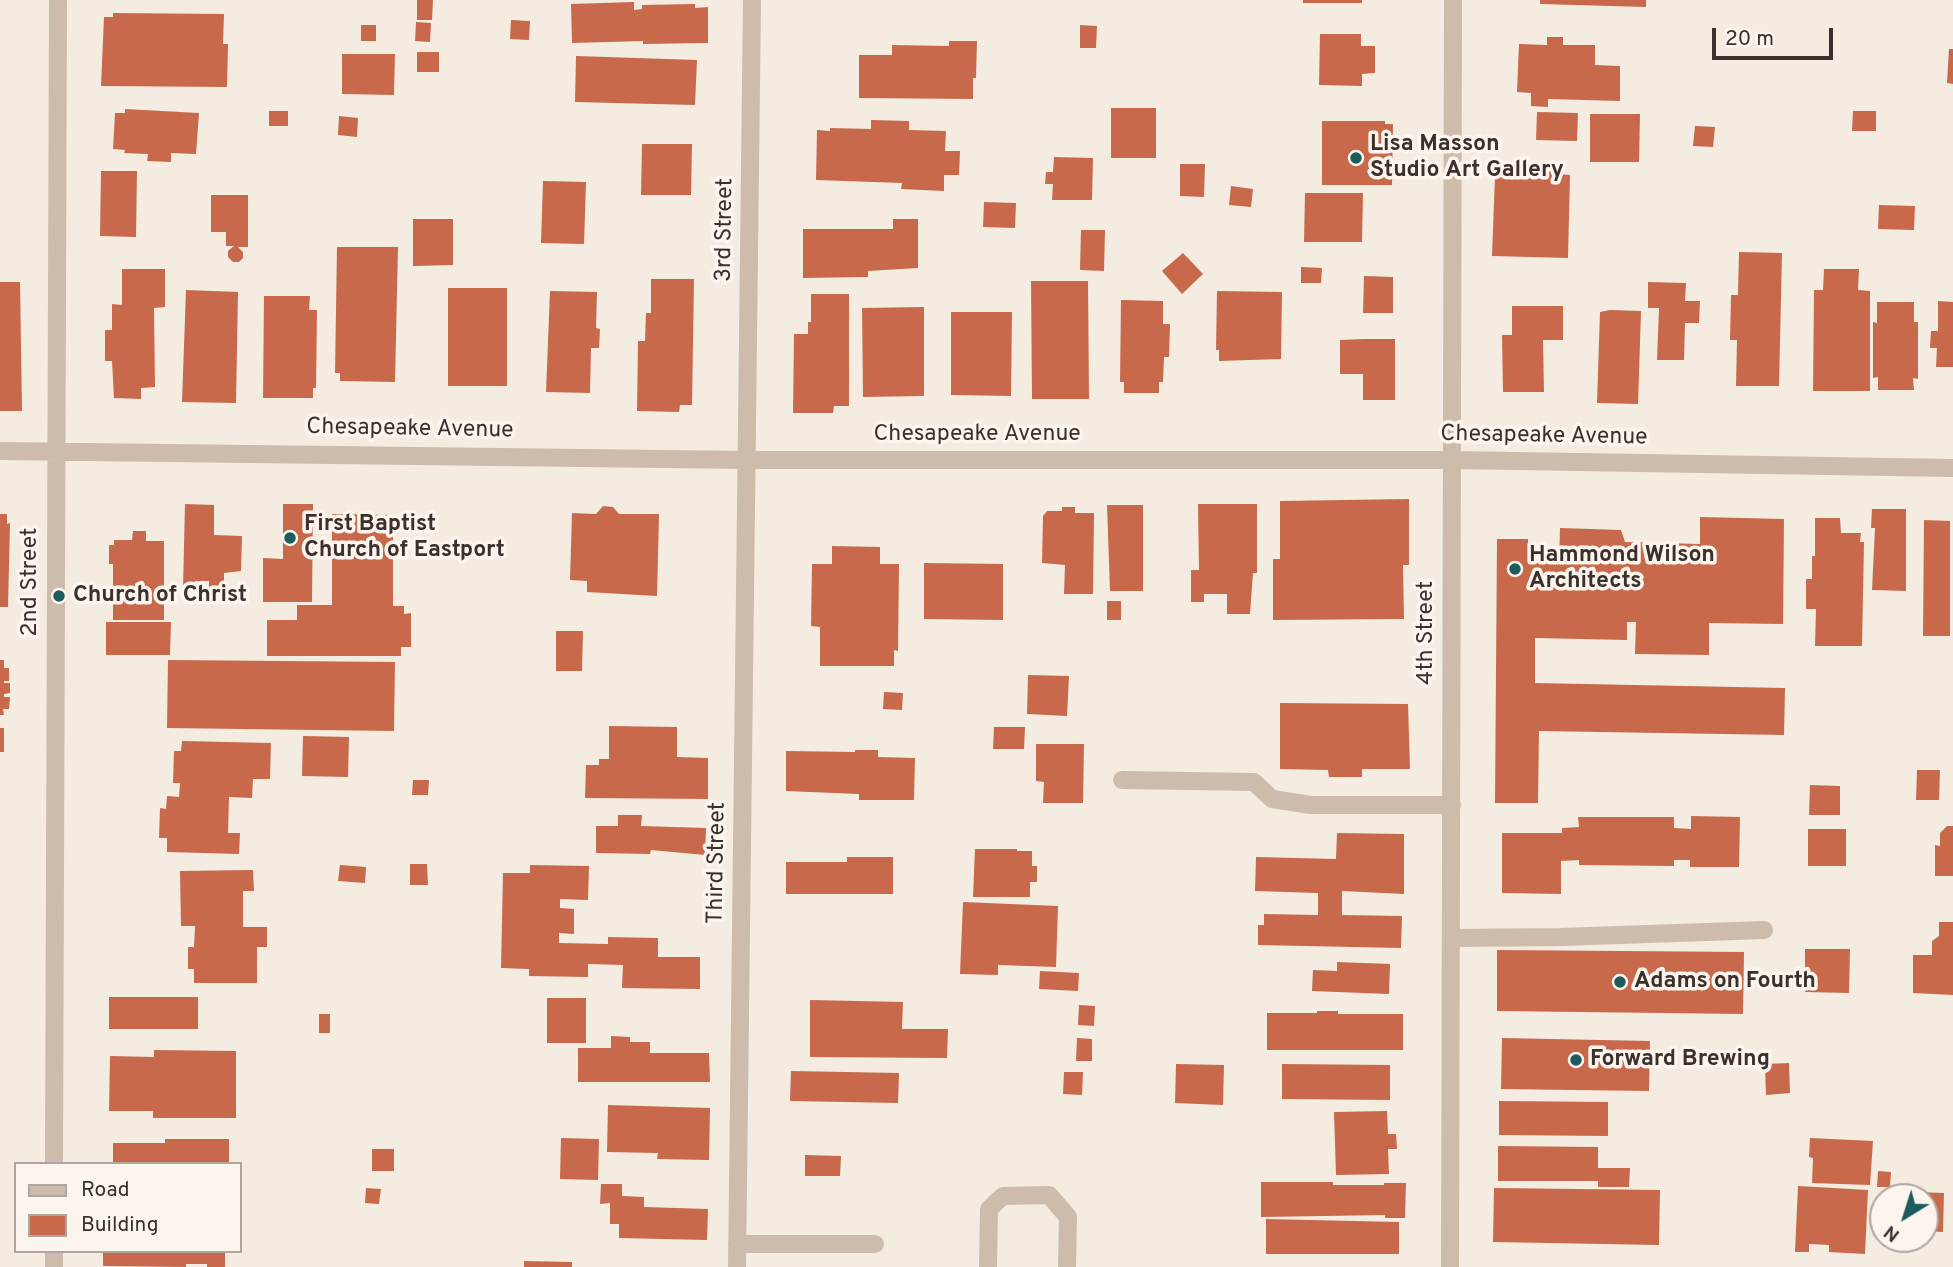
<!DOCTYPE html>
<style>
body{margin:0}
#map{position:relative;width:1953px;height:1267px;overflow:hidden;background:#f4ebe1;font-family:Overpass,sans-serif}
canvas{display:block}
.legend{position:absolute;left:14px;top:1162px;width:228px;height:91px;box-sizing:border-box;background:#fbf5ee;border:2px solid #aea6a0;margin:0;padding:9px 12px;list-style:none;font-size:21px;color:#3b302b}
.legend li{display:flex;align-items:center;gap:14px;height:35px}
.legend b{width:35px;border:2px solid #aea6a0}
.north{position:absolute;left:1869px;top:1183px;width:70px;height:70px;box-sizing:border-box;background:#fbf5ee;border:2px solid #aea6a0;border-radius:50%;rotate:218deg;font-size:19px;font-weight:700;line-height:28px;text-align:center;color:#3b302b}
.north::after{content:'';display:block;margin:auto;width:24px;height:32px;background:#1f5a5e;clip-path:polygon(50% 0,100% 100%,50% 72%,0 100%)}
.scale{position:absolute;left:1712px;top:28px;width:121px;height:32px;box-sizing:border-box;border:4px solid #3b302b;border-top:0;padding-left:9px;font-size:21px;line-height:24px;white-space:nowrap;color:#3b302b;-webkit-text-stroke:5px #fbf5ee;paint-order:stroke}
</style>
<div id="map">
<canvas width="1953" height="1267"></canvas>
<ul class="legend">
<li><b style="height:9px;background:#cdbbac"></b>Road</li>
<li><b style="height:19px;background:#c8694b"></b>Building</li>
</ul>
<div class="north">N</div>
<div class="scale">20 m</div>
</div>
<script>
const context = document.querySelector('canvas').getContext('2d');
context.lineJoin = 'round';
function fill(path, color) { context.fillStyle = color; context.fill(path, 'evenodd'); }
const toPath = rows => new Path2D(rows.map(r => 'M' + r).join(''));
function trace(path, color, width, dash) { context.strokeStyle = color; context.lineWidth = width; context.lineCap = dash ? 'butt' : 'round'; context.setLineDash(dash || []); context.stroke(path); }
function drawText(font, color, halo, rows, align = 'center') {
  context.font = font + ' Overpass,sans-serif'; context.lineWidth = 7; context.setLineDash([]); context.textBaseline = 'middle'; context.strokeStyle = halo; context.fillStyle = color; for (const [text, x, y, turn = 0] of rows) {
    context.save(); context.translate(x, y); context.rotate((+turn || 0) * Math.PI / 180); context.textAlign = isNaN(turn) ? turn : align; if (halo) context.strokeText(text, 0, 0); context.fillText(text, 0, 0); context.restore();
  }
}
const building = toPath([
 [417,0,433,0,432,20,417,20],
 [1303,0,1362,0,1362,3,1303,3],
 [1540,0,1646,0,1646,7,1540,4],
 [634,2,634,10,642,9,642,5,695,4,695,8,708,7,708,43,643,44,643,41,572,43,571,4],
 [113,13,224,14,223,44,228,44,227,87,101,86,104,17,113,17],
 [511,20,530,21,529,40,510,39],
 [416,22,431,23,430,42,415,41],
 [361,25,376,25,376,41,361,41],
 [1080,25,1097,26,1096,48,1080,48],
 [1320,34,1361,34,1361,46,1375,46,1375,73,1362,74,1362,86,1319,85],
 [1547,37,1563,37,1563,45,1595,45,1595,65,1620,66,1620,101,1548,99,1548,107,1531,106,1531,93,1517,92,1519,44,1547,45],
 [949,41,977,41,976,78,973,78,973,99,859,98,859,55,892,55,892,45,949,46],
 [1949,49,1953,49,1953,84,1947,83],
 [417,52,439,52,439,72,417,72],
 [342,54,395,54,394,95,342,94],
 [576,56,697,60,695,105,575,102],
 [1111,108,1156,108,1156,158,1111,158],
 [125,109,199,113,196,154,171,153,171,162,147,161,148,154,124,153,125,150,113,149,115,113,125,113],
 [269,111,288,111,288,126,269,126],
 [1853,111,1876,111,1876,131,1852,131],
 [1537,112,1578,113,1577,141,1536,140],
 [1590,114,1640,114,1639,162,1590,162],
 [339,116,358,118,357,137,338,135],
 [871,120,909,121,909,130,946,131,945,151,960,151,959,175,944,175,944,191,901,189,902,183,816,180,817,130,830,131,830,128,871,129],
 [1322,121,1385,121,1385,124,1393,124,1392,185,1322,185],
 [1695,126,1715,127,1713,147,1693,146],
 [642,144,692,144,691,195,641,195],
 [1054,157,1093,158,1092,200,1052,200,1053,184,1045,184,1046,172,1053,172],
 [1180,164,1205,164,1204,197,1180,196],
 [1501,170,1558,171,1558,174,1570,175,1568,258,1492,256,1495,176,1501,176],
 [101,171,137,171,136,237,100,236],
 [543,181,586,182,584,244,541,243],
 [1231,186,1253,189,1251,207,1229,205],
 [1305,193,1363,193,1362,242,1304,242],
 [211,195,248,195,248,247,238,247,243,252,243,258,239,262,233,262,228,257,228,251,234,246,226,246,226,232,211,232],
 [984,202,1016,203,1015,228,983,227],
 [1879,205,1915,206,1914,230,1878,229],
 [413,219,453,219,453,265,413,266],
 [893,219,918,219,918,268,868,271,868,277,803,278,803,229,893,229],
 [1081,230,1105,230,1104,271,1080,270],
 [337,247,398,247,395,382,340,381,340,373,335,373],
 [1739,252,1782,253,1779,386,1736,386,1737,340,1730,340,1731,295,1738,295],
 [1183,253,1203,274,1182,294,1162,271],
 [1301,267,1322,268,1321,283,1301,283],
 [122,269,165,269,165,307,154,308,155,387,141,388,141,399,114,398,112,361,105,361,105,330,112,330,112,304,122,305],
 [1824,269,1859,269,1858,290,1870,291,1870,391,1813,391,1814,290,1823,290],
 [1364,276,1393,277,1393,313,1363,313],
 [651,279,694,279,692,405,680,405,679,412,637,411,638,341,645,341,646,313,651,313],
 [1031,281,1088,281,1089,399,1032,399],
 [0,282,20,282,22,411,0,411],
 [1648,282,1686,283,1685,301,1700,301,1699,323,1685,323,1684,360,1657,360,1659,308,1648,308],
 [448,288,507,288,507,386,448,386],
 [186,290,238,292,236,403,182,402],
 [550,291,597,292,596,328,600,329,599,348,591,348,590,393,546,392],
 [1217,291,1282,292,1281,359,1219,361,1219,350,1216,350],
 [811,294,849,294,849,406,834,406,833,413,793,413,794,334,808,334,808,322,811,322],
 [264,296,310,296,309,310,317,310,316,388,313,388,313,398,263,398],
 [1121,300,1163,301,1163,324,1170,324,1169,357,1164,357,1163,382,1159,382,1159,393,1124,393,1124,382,1120,382],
 [1938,301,1953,302,1953,367,1936,367,1937,348,1930,348,1931,331,1938,331],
 [1877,302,1914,302,1914,322,1918,322,1918,379,1913,378,1914,390,1878,390,1878,377,1873,378,1873,322,1877,323],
 [1512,306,1563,306,1563,340,1543,340,1544,392,1503,392,1502,335,1512,335],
 [924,307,924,396,863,397,862,308],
 [1610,310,1641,311,1638,404,1597,403,1600,312],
 [951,312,1012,312,1011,396,951,395],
 [1364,339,1395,339,1395,400,1363,400,1363,374,1340,374,1340,340],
 [1409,499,1409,565,1403,565,1404,619,1273,620,1273,559,1280,559,1280,501],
 [185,504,214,505,214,535,242,536,241,571,224,573,224,586,215,586,215,590,209,590,209,581,195,581,194,590,183,589],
 [283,504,313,504,312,602,263,602,263,558,283,559],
 [1198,504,1257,504,1257,573,1253,573,1250,614,1227,614,1227,594,1204,594,1204,602,1191,602,1191,570,1199,570],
 [1107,505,1143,505,1143,591,1110,591],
 [603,506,613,507,619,514,659,514,657,596,587,592,587,581,570,580,572,513,596,514],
 [1062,507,1075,507,1075,513,1094,513,1093,594,1064,594,1065,565,1042,563,1043,516,1047,511,1062,511],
 [1872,509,1906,509,1906,591,1872,590,1875,528,1871,528],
 [0,514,7,514,7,524,10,523,8,607,0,607],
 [332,514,393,515,393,606,404,606,404,614,411,613,411,647,401,647,401,656,267,656,267,620,297,620,297,605,332,605],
 [1700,517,1784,519,1783,624,1709,623,1709,655,1635,654,1636,622,1627,622,1627,640,1535,638,1535,683,1785,688,1784,735,1539,731,1538,803,1495,803,1497,539,1528,539,1528,562,1559,563,1560,528,1621,530,1625,542,1700,544],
 [1815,518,1840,518,1841,533,1861,533,1860,542,1864,542,1862,646,1815,646,1816,609,1806,609,1806,579,1812,579,1812,556,1815,556],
 [1924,520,1950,521,1950,636,1923,636],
 [133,531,146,531,146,541,164,541,164,620,113,620,113,564,109,564,109,545,114,545,114,540,132,540],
 [832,546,880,547,880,564,899,564,898,651,894,650,894,666,820,666,820,627,811,626,812,564,832,564],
 [924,563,1003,564,1003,620,924,619],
 [1107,601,1121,601,1121,620,1107,620],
 [106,622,171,622,170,655,106,655],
 [556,631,583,631,582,671,556,671],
 [0,660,4,660,4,668,9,668,9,681,4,681,4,683,10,683,10,693,4,694,4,697,10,697,9,709,3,709,4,715,0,715],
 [168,660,395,662,394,731,167,728],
 [1028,675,1069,676,1067,716,1027,714],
 [884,692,903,693,902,710,883,709],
 [1280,703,1408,704,1410,769,1362,769,1362,777,1329,777,1328,770,1280,769],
 [609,726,677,727,677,757,708,758,708,799,585,798,586,765,599,765,599,759,609,759],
 [994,727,1025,727,1024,749,993,749],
 [0,728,4,728,4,752,0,752],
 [303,736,349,737,348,777,302,776],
 [182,741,271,743,270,779,253,779,252,798,229,797,228,833,240,833,239,854,167,852,167,838,159,838,160,808,166,809,167,796,179,797,180,783,173,783,174,751,181,751],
 [1036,744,1084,744,1083,803,1043,803,1044,782,1036,781],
 [855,750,878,750,878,757,915,758,914,800,859,800,859,794,786,791,786,751,855,752],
 [1917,770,1940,770,1939,800,1916,800],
 [413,780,429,780,428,795,412,795],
 [1810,785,1840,786,1840,815,1809,815],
 [618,815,642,815,641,826,706,828,705,855,651,850,650,854,596,853,596,826,618,826],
 [1691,816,1740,817,1739,867,1690,867,1690,860,1674,860,1674,866,1579,865,1579,860,1561,861,1561,894,1502,893,1502,833,1562,833,1562,828,1579,827,1578,817,1674,817,1674,828,1691,829],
 [1947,826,1953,826,1953,876,1935,876,1935,845,1940,846,1940,833],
 [1808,829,1846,829,1846,866,1808,866],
 [1337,833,1404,834,1404,894,1342,891,1342,915,1402,916,1401,948,1258,945,1258,925,1264,925,1264,914,1318,915,1318,893,1255,891,1256,857,1336,859],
 [975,849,1017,849,1017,851,1032,851,1032,866,1037,866,1037,882,1030,882,1030,897,973,897],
 [847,857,893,857,893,894,786,894,786,862,847,862],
 [410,864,427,864,428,885,410,885],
 [340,865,366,867,365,883,338,881],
 [530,865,589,866,588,900,560,899,560,908,574,909,574,934,559,933,559,943,608,944,608,937,658,938,658,957,700,957,700,989,622,988,623,965,588,964,588,977,529,976,529,969,501,968,503,873,530,873],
 [253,870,254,891,243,891,243,927,267,927,267,947,257,947,257,983,194,983,194,969,188,969,188,947,194,947,195,926,181,926,180,871],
 [963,902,1058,906,1056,967,998,965,998,975,960,974],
 [1939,922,1953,922,1953,995,1913,993,1913,955,1932,955,1932,941,1939,936],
 [1805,949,1850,949,1849,993,1805,992],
 [1497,950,1744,952,1743,1014,1497,1011],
 [1337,962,1390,964,1389,994,1312,991,1313,970,1337,971],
 [1040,971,1079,973,1078,991,1039,989],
 [109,997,198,997,198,1029,109,1029],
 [547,998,586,998,586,1043,547,1043],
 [810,1000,903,1002,902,1029,948,1029,947,1058,810,1057],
 [1079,1005,1095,1006,1094,1026,1078,1025],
 [1317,1011,1338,1011,1338,1014,1403,1014,1403,1050,1267,1050,1267,1013,1317,1013],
 [319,1014,330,1014,330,1033,319,1033],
 [611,1036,630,1037,630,1042,650,1042,650,1053,709,1053,710,1082,578,1082,578,1048,611,1048],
 [1077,1038,1092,1039,1092,1061,1076,1061],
 [1502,1038,1650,1041,1649,1091,1501,1089],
 [154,1050,236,1051,236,1118,153,1118,153,1111,109,1111,110,1056,154,1057],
 [1789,1063,1790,1093,1766,1095,1765,1064],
 [1176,1064,1224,1065,1223,1105,1175,1103],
 [1282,1064,1390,1065,1390,1100,1282,1099],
 [791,1071,899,1073,898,1103,790,1101],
 [1064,1072,1083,1072,1082,1095,1063,1094],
 [1499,1101,1608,1102,1608,1136,1499,1135],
 [608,1105,710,1108,709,1160,657,1159,658,1153,607,1152],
 [1387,1111,1388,1134,1396,1134,1397,1149,1388,1149,1389,1174,1336,1175,1334,1112],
 [561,1138,599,1139,598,1180,560,1179],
 [1810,1138,1873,1141,1870,1185,1812,1183,1813,1158,1809,1157],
 [165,1139,229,1139,229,1164,113,1164,113,1143,165,1143],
 [1498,1146,1598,1147,1598,1168,1630,1168,1629,1187,1598,1187,1598,1181,1498,1181],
 [372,1149,394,1149,394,1171,372,1171],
 [805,1155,841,1156,840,1176,805,1176],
 [1878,1171,1891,1172,1890,1187,1877,1187],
 [1261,1182,1333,1182,1333,1185,1384,1185,1384,1183,1406,1183,1405,1218,1385,1218,1385,1215,1261,1217],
 [601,1184,622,1184,622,1196,644,1197,644,1207,708,1209,707,1240,619,1238,619,1224,610,1224,610,1203,600,1204],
 [1798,1186,1868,1190,1865,1254,1829,1252,1829,1245,1809,1244,1809,1252,1795,1252],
 [366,1188,381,1189,379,1204,365,1203],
 [1494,1188,1660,1190,1659,1245,1493,1242],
 [1884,1191,1944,1193,1943,1232,1925,1231,1925,1197,1884,1197],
 [1266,1219,1399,1222,1399,1254,1266,1254],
 [103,1251,225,1251,225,1267,207,1267,207,1264,186,1264,186,1267,103,1266],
 [524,1261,572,1262,572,1267,524,1267]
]);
const minor = toPath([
 [0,451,748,460,1452,460,1953,468],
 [1122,780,1254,782,1272,799,1311,805,1452,805],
 [1451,938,1561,937,1764,930],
 [54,1164,58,0],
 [737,1244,875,1244],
 [54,1267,54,1251],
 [737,1267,752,0],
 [988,1267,989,1209,1003,1196,1049,1195,1068,1217,1067,1267],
 [1450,1267,1453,0]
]);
const markers = [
 [1356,158,7,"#1f5a5e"],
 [290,538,7,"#1f5a5e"],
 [1515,569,7,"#1f5a5e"],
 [59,596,7,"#1f5a5e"],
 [1620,982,7,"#1f5a5e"],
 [1576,1060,7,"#1f5a5e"]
];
const poiNames = [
 ["Lisa Masson",1370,145],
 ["Studio Art Gallery",1370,171],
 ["First Baptist",304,525],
 ["Church of Eastport",304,551],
 ["Hammond Wilson",1529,556],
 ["Architects",1529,582],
 ["Church of Christ",73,596],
 ["Adams on Fourth",1634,982],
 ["Forward Brewing",1590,1060]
];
const streetNames = [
 ["3rd Street",726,230,-89],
 ["Chesapeake Avenue",410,430,1],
 ["Chesapeake Avenue",977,435],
 ["Chesapeake Avenue",1544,437,1],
 ["2nd Street",31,582,-90],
 ["4th Street",1427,633,-90],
 ["Third Street",718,863,-89]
];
fill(building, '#c8694b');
trace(minor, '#cdbbac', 18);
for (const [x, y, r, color] of markers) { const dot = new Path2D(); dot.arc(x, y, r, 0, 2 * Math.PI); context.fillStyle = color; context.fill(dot); trace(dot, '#fbf5ee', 2.5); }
drawText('bold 23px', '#3b302b', '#fbf5ee', poiNames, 'left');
drawText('23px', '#3b302b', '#fbf5ee', streetNames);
</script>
